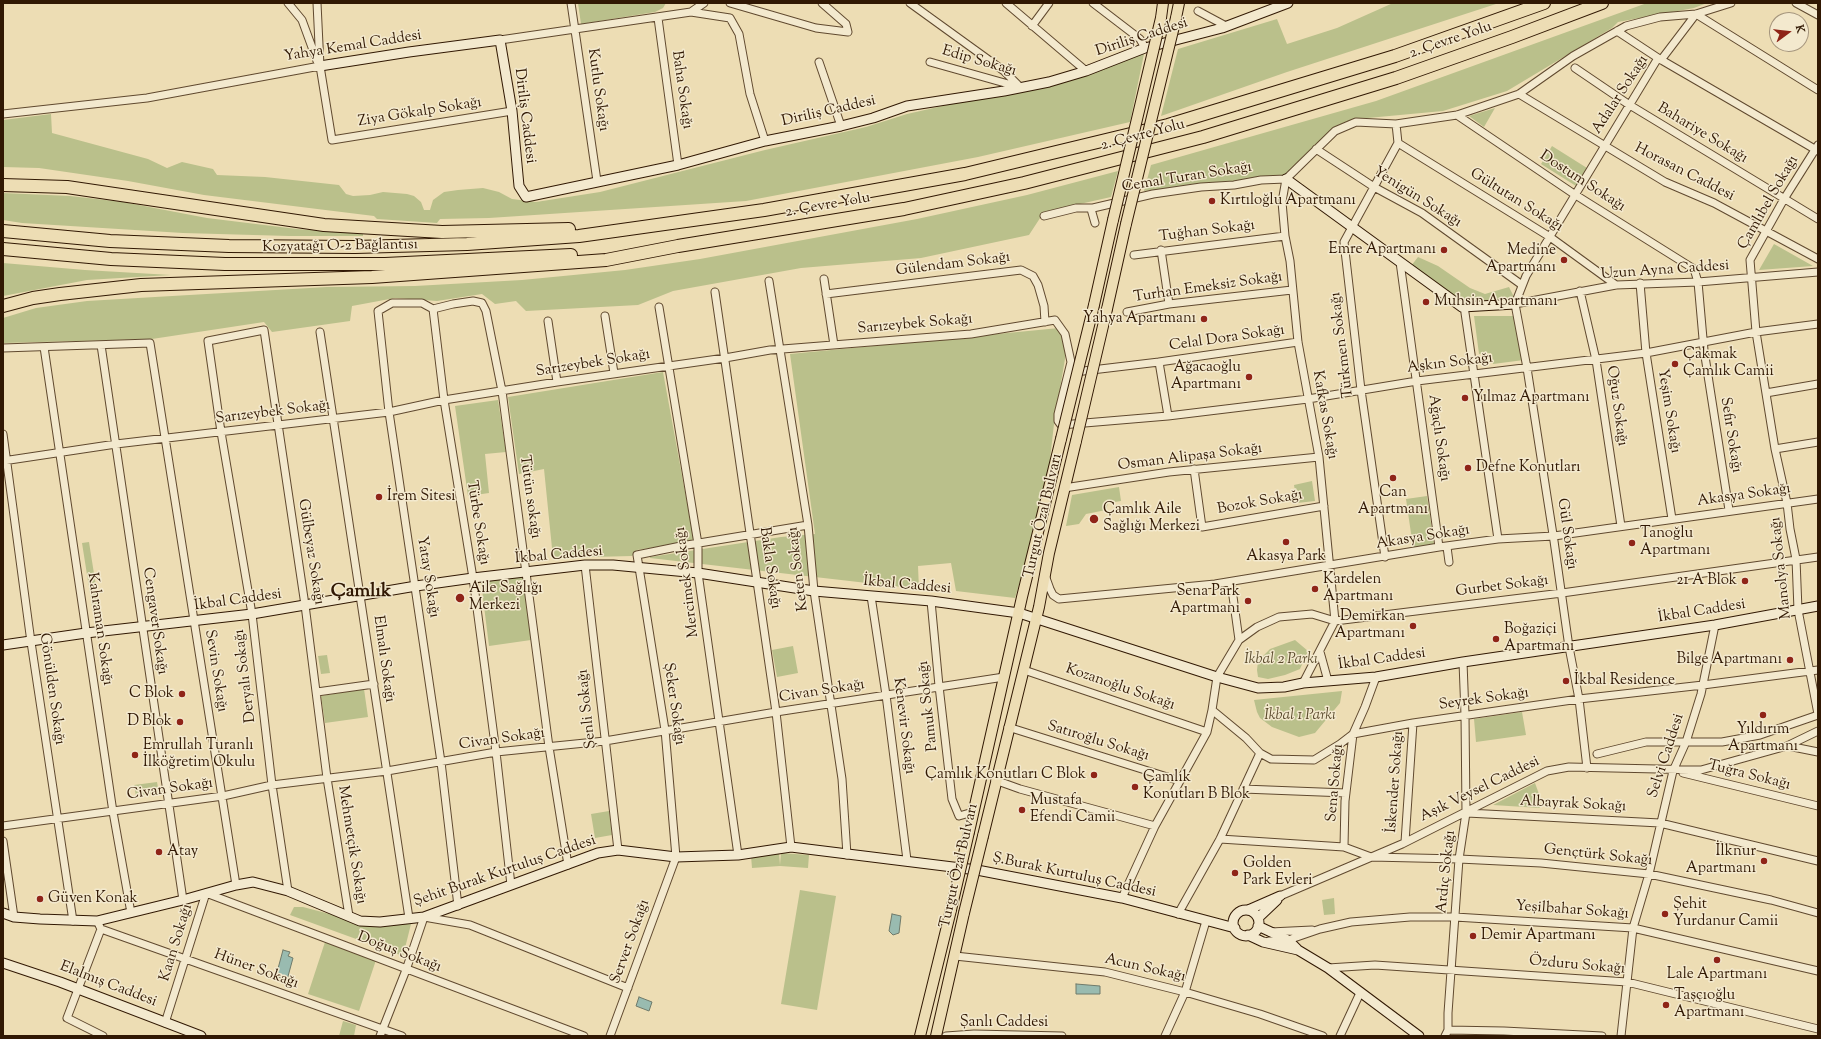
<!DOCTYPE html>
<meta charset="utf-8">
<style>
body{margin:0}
#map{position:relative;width:1821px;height:1039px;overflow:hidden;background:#edddb4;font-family:"Sorts Mill Goudy",serif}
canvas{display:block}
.frame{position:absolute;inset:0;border:4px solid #311803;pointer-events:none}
.north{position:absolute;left:1769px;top:12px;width:40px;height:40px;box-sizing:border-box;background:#f3e9ce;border:1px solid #a5957d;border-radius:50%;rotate:75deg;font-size:11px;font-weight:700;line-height:16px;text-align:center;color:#311803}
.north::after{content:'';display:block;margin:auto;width:14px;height:18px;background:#8f2418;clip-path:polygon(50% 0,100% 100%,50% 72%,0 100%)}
</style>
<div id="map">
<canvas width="1821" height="1039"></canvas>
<div class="frame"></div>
<div class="north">K</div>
</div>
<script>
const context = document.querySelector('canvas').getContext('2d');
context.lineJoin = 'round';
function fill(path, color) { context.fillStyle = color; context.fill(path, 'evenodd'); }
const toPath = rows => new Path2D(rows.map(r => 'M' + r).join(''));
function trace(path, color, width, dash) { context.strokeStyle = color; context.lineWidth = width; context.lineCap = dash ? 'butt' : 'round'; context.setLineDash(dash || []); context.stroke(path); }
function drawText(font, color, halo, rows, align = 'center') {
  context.font = font + ' "Sorts Mill Goudy",serif'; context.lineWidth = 3; context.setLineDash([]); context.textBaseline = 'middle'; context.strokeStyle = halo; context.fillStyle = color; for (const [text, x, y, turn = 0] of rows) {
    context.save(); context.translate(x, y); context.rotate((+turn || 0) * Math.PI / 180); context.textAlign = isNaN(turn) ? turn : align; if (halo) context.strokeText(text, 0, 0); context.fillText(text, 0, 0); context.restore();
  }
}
const green = toPath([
 [578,3,666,3,663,8,655,12,581,24],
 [1393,3,1499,3,1287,72,1161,116,1178,49,1277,19,1287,44,1337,28],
 [1647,3,1707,3,1694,8,1618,22,1612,28,1507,91,1443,111,1357,119,1334,127,1302,169,1288,177,1249,180,1144,191,1151,165,1376,101],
 [1144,54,1130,122,978,157,746,201,489,218,440,219,437,223,377,219,374,216,204,195,128,181,39,168,3,167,3,120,51,114,52,133,148,159,167,168,182,162,213,169,217,175,265,177,339,185,346,194,353,196,370,195,383,192,407,194,414,196,421,202,424,210,430,210,433,200,444,192,458,190,483,188,499,192,512,199,536,202,600,192,765,150,866,127,907,114,1022,88],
 [1495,108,1484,127,1469,116],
 [1552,146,1587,168,1576,186,1541,164],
 [1118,171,1111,197,1044,212,1029,235,921,258,801,268,673,291,638,305,526,311,516,301,495,304,482,294,437,301,395,298,352,306,350,321,272,332,264,322,152,339,3,343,3,318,36,308,87,301,155,297,327,287,415,286,522,280,625,270,700,259,917,219,1027,195],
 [3,193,70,196,123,202,207,218,297,229,363,234,363,236,289,236,183,233,22,223,3,220],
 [1774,244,1813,266,1759,270],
 [1418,257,1438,266,1470,288,1485,294,1509,287,1513,295,1513,302,1485,303,1462,302,1411,266],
 [3,263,85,270,171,275,87,280,3,296],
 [1474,316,1515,316,1524,360,1493,364,1491,353,1479,354],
 [1059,328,1066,353,1054,424,1046,495,1015,598,956,591,951,563,918,566,919,589,650,558,650,557,781,537,815,534,790,354],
 [663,372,694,541,637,550,632,556,553,558,544,469,519,474,508,397],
 [498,400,506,452,485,454,489,493,468,496,455,406],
 [1312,481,1315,501,1297,503,1294,485],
 [1119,487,1121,501,1108,503,1106,510,1086,514,1079,524,1066,526,1072,495],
 [1427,496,1434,544,1413,547,1406,499],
 [89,542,101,618,94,619,82,543],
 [523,576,531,640,489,646,481,582],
 [1295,640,1308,651,1300,669,1285,675,1268,679,1258,677,1257,670,1258,661,1270,649],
 [793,646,798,673,777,677,772,650],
 [327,655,330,673,321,674,318,656],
 [364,689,368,717,325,723,321,696],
 [1342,691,1340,703,1315,733,1299,737,1272,727,1260,718,1257,712,1254,700],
 [1522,712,1526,735,1476,742,1474,719],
 [157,782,159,793,136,796,134,785],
 [1535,783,1539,794,1540,808,1493,805],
 [609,811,612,835,595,838,591,814],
 [779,853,780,865,781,853,809,855,808,868,780,866,752,868,751,856],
 [800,890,836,896,817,1010,781,1004],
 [1334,898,1335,914,1324,915,1322,900],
 [294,907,303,907,364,923,412,920,403,956,290,915],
 [325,942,376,960,359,1011,308,994],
 [343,1021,356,1025,354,1036,339,1036]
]);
const water = toPath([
 [892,914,901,916,899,933,893,935,889,931,892,914],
 [283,950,290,952,288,956,293,958,287,980,276,976,283,950],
 [1076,984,1100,986,1100,994,1076,994,1076,984],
 [639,997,652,1002,649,1011,636,1006,639,997]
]);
const street = toPath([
 [288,3,302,20,317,61],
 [317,3,320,66,332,140,512,111],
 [571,3,597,181],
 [730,3,816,28,848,32,846,24,822,3],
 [910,3,1004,71,1021,88],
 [1006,3,1086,71],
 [1093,3,1140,39,1145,48],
 [1731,3,1696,14,1818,90],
 [1796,3,1818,15],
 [1198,11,1226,26],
 [691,12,730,18,739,34,750,94,765,141],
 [658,18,678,165],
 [1032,26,1049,3],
 [1617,31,1658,58],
 [500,40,691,12,704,3],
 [1661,60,1696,14],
 [819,62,841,126],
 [930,62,1019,87],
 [1575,68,1628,104,1818,219],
 [1519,94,1665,182,1714,203,1818,259],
 [3,114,147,98,320,66],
 [1457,115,1574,194,1694,269,1698,282,1704,350,1729,510],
 [1396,124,1457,115,1519,94,1573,56,1626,26,1660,17,1696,14],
 [1398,143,1550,237,1616,285],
 [1818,145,1784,199,1750,260,1756,332,1775,449,1787,503,1790,529,1796,559,1798,610,1818,714],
 [1316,149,1374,187,1422,213,1522,285],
 [1286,179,1282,202,1285,236,1290,261,1298,342,1319,457,1335,621,1303,683],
 [1286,179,1335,131,1356,122,1396,124,1398,143],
 [1093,208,1091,209,1095,223],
 [1044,216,1076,208,1093,208,1153,194,1201,187,1234,185,1261,180,1286,179],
 [1161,250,1169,304],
 [1134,255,1285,236],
 [1400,262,1439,547],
 [824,279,834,345],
 [769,281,808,525,814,591,842,779,847,855],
 [1640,283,1646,353,1672,519],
 [1580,291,1596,360,1621,526],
 [715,292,776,712,791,847],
 [826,294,1021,270,1033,276,1038,285,1044,306,1045,322],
 [1515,304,1526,276,1658,58,1818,151],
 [1515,304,1527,368,1554,541,1569,647,1579,699,1587,768],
 [1515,304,1616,285,1698,282,1818,272],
 [1464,306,1498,539],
 [659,307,698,544,698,573,738,855],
 [433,309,422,303,392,303,378,311,389,412,441,762,458,906],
 [433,309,453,304,473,301,482,303,486,311,502,391,549,747,568,865],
 [433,309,444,400,473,578,496,752,511,885],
 [1127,312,1169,304,1292,290],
 [605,316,614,373],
 [548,321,557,382],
 [320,332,409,918],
 [101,345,183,900],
 [44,347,113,812,131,913],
 [3,348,150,343,236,885],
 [1159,362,1168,416],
 [1075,372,1159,362,1298,342],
 [1766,393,1818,384],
 [3,434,31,642,73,921],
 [1775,449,1818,442],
 [3,461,116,444,389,412,444,400,557,382,725,358,770,350,971,334,1055,320,1065,334,1071,362,1058,414,1058,421,1061,425,1168,416,1308,399,1417,381,1646,353,1756,332,1818,324],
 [1194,469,1202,527,1324,506],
 [1064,488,1169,472,1319,457],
 [1447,547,1449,562],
 [1385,557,1361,390,1344,242,1398,143],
 [1818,557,1562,593,1335,621,1312,614,1279,617,1257,627,1239,640,1217,677,1212,710,1246,738,1260,753,1271,759,1314,760,1340,744,1353,734,1413,723,1579,699,1703,685,1818,670],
 [585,565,618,850],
 [1046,578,1050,589,1053,595,1059,599,1215,584,1439,547,1498,539,1554,536,1818,499],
 [1231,582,1239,640],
 [871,596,886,695,907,860],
 [931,601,939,686,952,799,959,816,973,812],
 [1320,652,1328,681],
 [1024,670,1207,732],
 [317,692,374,684],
 [1008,727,1180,781],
 [1788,746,1818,752],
 [1597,754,1646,742,1722,742,1760,735,1818,715],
 [1683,773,1818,806],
 [995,780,1020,789,1155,826],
 [1243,789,1346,793],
 [1467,813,1660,823,1818,861],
 [3,826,223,796,272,785,387,771,496,752,605,741,776,712,1004,677],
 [1220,839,1344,847,1371,857,1459,859,1541,863,1649,874,1771,900,1818,913],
 [3,841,14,917],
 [1405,842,1413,723],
 [1344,847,1345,801,1353,734,1365,707,1376,677],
 [288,891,272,785,252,614,221,432,208,341,264,330,305,605,327,778,349,916],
 [1280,896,1402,844,1547,771,1569,767,1701,770,1787,746,1818,731],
 [1122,898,1155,826,1207,732,1212,710],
 [1178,914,1220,839,1260,753],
 [99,925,101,929,67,1018,103,1036],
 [101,929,402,1036],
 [1270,932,1312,930],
 [1269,941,1288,940,1320,929,1351,922,1410,917,1455,917,1633,928,1818,971],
 [955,956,1105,972,1185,992,1260,1014,1323,1036],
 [1328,968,1375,965,1627,982,1818,1029],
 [165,1023,206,893,584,1036],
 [1448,1030,1504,1031,1602,1036],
 [380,1036,406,970,424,917,470,925,628,988],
 [610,1036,676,857,665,730,637,555,681,546,808,525],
 [946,1036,974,1034,1062,1036],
 [1165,1036,1185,992,1206,921],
 [1340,1036,1360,993],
 [1445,1036,1448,1030,1448,1013,1459,859,1466,813,1465,715,1463,662],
 [1621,1036,1633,928,1649,874,1673,771,1686,742,1701,694,1715,625]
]);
const secondary = toPath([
 [320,66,409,52,500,40,512,111,519,186,526,197,678,165,765,141,841,126,873,118,907,106,1004,91,1049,82,1086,71,1145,48,1222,28,1288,3],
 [1286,179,1462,307,1515,304],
 [3,645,86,633,252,614,416,586,473,578,585,565,613,565,698,573,814,591,931,601,1019,613,1217,677,1258,688,1284,687,1303,683,1376,677,1463,662,1715,625,1818,606],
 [1248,910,1280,896],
 '1233 923a13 13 0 1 1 26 0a13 13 0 1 1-26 0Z',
 [3,913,14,917,40,919,97,921,183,900,236,885,253,882,288,891,360,921,380,922,424,917,598,853,618,850,676,857,738,855,791,847,977,870,1122,898,1235,928],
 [1258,918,1277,900],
 [1258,926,1288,940,1297,949],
 [1248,935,1263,942,1298,950,1328,968,1419,1036],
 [3,963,60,982,201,1036]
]);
const primary = toPath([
 [1161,18,1163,3],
 [1176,18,1179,3],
 [1094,305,1113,220],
 [1107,309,1126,224],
 [969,832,1022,597,1061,439],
 [983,836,1039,607,1049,553,1076,441],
 [920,1036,951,910],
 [936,1036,964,913]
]);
const highway = toPath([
 [3,185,67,187,324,225,442,232,569,229],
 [3,231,110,241,229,246,355,247,467,244,579,236,764,210,965,174,1168,125,1395,56,1544,3],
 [3,249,111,259,225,264,385,264,571,255],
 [3,306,33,298,60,294,141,285,372,277,606,260,678,246,904,209,1024,183,1203,137,1396,78,1512,37,1602,3]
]);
const primaryBridge = toPath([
 [1113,220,1161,18],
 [1126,224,1176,18],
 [1061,439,1094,305],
 [1076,441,1107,309],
 [951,910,969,832],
 [964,913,983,836]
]);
const markers = [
 [1212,201,4,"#8f2418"],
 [1444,250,4,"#8f2418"],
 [1564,260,4,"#8f2418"],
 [1426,302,4,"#8f2418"],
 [1204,319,4,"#8f2418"],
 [1675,364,4,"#8f2418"],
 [1249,377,4,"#8f2418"],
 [1465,398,4,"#8f2418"],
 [1468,468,4,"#8f2418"],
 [1393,478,4,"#8f2418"],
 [379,497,4,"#8f2418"],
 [1094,519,5,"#8f2418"],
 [1286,542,4,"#8f2418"],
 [1632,543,4,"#8f2418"],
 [1745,581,4,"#8f2418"],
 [1315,589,4,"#8f2418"],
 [460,598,5,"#8f2418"],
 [1248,601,4,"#8f2418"],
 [1413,626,4,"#8f2418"],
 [1496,639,4,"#8f2418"],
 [1790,660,4,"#8f2418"],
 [1566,681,4,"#8f2418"],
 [182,694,4,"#8f2418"],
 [1763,715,4,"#8f2418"],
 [180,722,4,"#8f2418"],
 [135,755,4,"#8f2418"],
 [1094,775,4,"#8f2418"],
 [1135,787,4,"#8f2418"],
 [1022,810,4,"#8f2418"],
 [159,852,4,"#8f2418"],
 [1764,861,4,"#8f2418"],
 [1235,873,4,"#8f2418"],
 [40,899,4,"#8f2418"],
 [1665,914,4,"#8f2418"],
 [1473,936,4,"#8f2418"],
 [1717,960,4,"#8f2418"],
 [1666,1005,4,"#8f2418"]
];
const streetNames = [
 ["Diriliş Caddesi",1142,38,-18],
 ["2. Çevre Yolu",1451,41,-19],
 ["Yahya Kemal Caddesi",353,47,-9],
 ["Edip Sokağı",979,62,16],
 ["Kutlu Sokağı",597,90,82],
 ["Baha Sokağı",681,90,82],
 ["Adalar Sokağı",1621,95,-57],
 ["Diriliş Caddesi",829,112,-13],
 ["Ziya Gökalp Sokağı",420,113,-9],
 ["Diriliş Caddesi",524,116,83],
 ["Bahariye Sokağı",1702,134,31],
 ["2. Çevre Yolu",1143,136,-15],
 ["Horasan Caddesi",1684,173,27],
 ["Cemal Turan Sokağı",1187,178,-9],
 ["Dostum Sokağı",1582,182,33],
 ["Yenigün Sokağı",1417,198,32],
 ["Gültutan Sokağı",1516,201,32],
 ["Çamlıbel Sokağı",1769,203,-60],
 ["2. Çevre Yolu",828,206,-10],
 ["Tuğhan Sokağı",1207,232,-7],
 ["Kozyatağı O-2 Bağlantısı",340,247,-1],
 ["Gülendam Sokağı",953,265,-7],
 ["Uzun Ayna Caddesi",1665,271,-4],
 ["Turhan Emeksiz Sokağı",1208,288,-8],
 ["Sarızeybek Sokağı",915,325,-5],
 ["Celal Dora Sokağı",1227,339,-8],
 ["Türkmen Sokağı",1343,345,-97],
 ["Sarızeybek Sokağı",593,364,-9],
 ["Aşkın Sokağı",1450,364,-7],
 ["Oğuz Sokağı",1616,406,82],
 ["Yeşim Sokağı",1668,411,81],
 ["Sarızeybek Sokağı",273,413,-7],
 ["Kafkas Sokağı",1324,415,80],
 ["Sefir Sokağı",1730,435,81],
 ["Ağaçlı Sokağı",1438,438,82],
 ["Osman Alipaşa Sokağı",1190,458,-7],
 ["Akasya Sokağı",1744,496,-8],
 ["Tütün sokağı",529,497,82],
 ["Bozok Sokağı",1260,503,-10],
 ["Turgut Özal Bulvarı",1044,516,-77],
 ["Türbe Sokağı",477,523,81],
 ["Gül Sokağı",1566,534,82],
 ["Akasya Sokağı",1423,538,-9],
 ["Gülbeyaz Sokağı",310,552,81],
 ["İkbal Caddesi",559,556,-5],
 ["Bakla Sokağı",769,568,82],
 ["Manolya Sokağı",1782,568,-96],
 ["Keten Sokağı",799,569,-97],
 ["Yatay Sokağı",427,577,81],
 ["Mercimek Sokağı",688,582,-97],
 ["İkbal Caddesi",907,586,5],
 ["Gurbet Sokağı",1502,587,-7],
 ["İkbal Caddesi",238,601,-8],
 ["İkbal Caddesi",1702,612,-9],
 ["Cengaver Sokağı",154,621,82],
 ["Kahraman Sokağı",99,629,82],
 ["Elmalı Sokağı",383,659,82],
 ["İkbal Caddesi",1382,660,-8],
 ["Sevin Sokağı",215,671,81],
 ["Deryalı Sokağı",246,676,-97],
 ["Kozanoğlu Sokağı",1120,688,19],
 ["Gönülden Sokağı",51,689,82],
 ["Civan Sokağı",822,692,-9],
 ["Seyrek Sokağı",1484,700,-8],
 ["Şeker Sokağı",673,704,82],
 ["Pamuk Sokağı",929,706,-96],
 ["Şenli Sokağı",588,709,-96],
 ["Kenevir Sokağı",903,726,83],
 ["Civan Sokağı",502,740,-8],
 ["Satıroğlu Sokağı",1098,742,17],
 ["Selvi Caddesi",1667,756,-72],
 ["Tuğra Sokağı",1749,776,14],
 ["İskender Sokağı",1396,782,-86],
 ["Sena Sokağı",1336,783,-85],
 ["Civan Sokağı",170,790,-8],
 ["Aşık Veysel Caddesi",1480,790,-26],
 ["Albayrak Sokağı",1573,805,3],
 ["Mehmetçik Sokağı",351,845,81],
 ["Gençtürk Sokağı",1598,856,6],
 ["Turgut Özal Bulvarı",960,866,-77],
 ["Şehit Burak Kurtuluş Caddesi",505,872,-19],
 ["Ardıç Sokağı",1447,872,-84],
 ["Ş.Burak Kurtuluş Caddesi",1074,876,12],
 ["Yeşilbahar Sokağı",1572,911,4],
 ["Server Sokağı",631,942,-70],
 ["Kaan Sokağı",177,943,-73],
 ["Doğuş Sokağı",399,953,21],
 ["Özduru Sokağı",1577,966,5],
 ["Acun Sokağı",1145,969,13],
 ["Hüner Sokağı",256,970,20],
 ["Elalmış Caddesi",108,985,21],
 ["Şanlı Caddesi",1004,1023]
];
const poiNames = [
 ["Kırtıloğlu Apartmanı",1220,201],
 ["Emre Apartmanı",1436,250,"right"],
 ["Medine",1556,251,"right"],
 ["Apartmanı",1556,268,"right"],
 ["Muhsin Apartmanı",1434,302],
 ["Yahya Apartmanı",1196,319,"right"],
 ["Çakmak",1683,355],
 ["Çamlık Camii",1683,372],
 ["Ağacaoğlu",1241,368,"right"],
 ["Apartmanı",1241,385,"right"],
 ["Yılmaz Apartmanı",1473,398],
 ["Defne Konutları",1476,468],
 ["Can",1393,493,"center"],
 ["Apartmanı",1393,510,"center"],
 ["İrem Sitesi",387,497],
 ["Çamlık Aile",1103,510],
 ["Sağlığı Merkezi",1103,527],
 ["Tanoğlu",1640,534],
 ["Apartmanı",1640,551],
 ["Akasya Park",1286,557,"center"],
 ["Kardelen",1323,580],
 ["Apartmanı",1323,597],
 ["21 A Blok",1737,581,"right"],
 ["Aile Sağlığı",469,589],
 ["Merkezi",469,606],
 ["Sena Park",1240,592,"right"],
 ["Apartmanı",1240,609,"right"],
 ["Demirkan",1405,617,"right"],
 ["Apartmanı",1405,634,"right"],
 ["Boğaziçi",1504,630],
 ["Apartmanı",1504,647],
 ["Bilge Apartmanı",1782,660,"right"],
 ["İkbal Residence",1574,681],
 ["C Blok",174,694,"right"],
 ["D Blok",172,722,"right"],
 ["Yıldırım",1763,730,"center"],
 ["Apartmanı",1763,747,"center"],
 ["Emrullah Turanlı",143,746],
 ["İlköğretim Okulu",143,763],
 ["Çamlık Konutları C Blok",1086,775,"right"],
 ["Çamlık",1143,778],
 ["Konutları B Blok",1143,795],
 ["Mustafa",1030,801],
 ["Efendi Camii",1030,818],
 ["Atay",167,852],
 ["İlknur",1756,852,"right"],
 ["Apartmanı",1756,869,"right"],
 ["Golden",1243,864],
 ["Park Evleri",1243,881],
 ["Güven Konak",48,899],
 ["Şehit",1673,905],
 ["Yurdanur Camii",1673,922],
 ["Demir Apartmanı",1481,936],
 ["Lale Apartmanı",1717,975,"center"],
 ["Taşçıoğlu",1674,996],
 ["Apartmanı",1674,1013]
];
const parkNames = [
 ["İkbal 2 Parkı",1281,660],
 ["İkbal 1 Parkı",1300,716]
];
const districtNames = [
 ["Çamlık",361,593]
];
fill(green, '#bac08b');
fill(water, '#99bbb0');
trace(water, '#6f7a6b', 1);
trace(street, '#60492f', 9);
trace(secondary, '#311803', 11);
trace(primary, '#311803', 12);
trace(highway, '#311803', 14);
trace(street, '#f3e9ce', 7);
trace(secondary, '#f3e9ce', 9);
trace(primary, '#edddb4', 10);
trace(highway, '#edddb4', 12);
trace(primaryBridge, '#311803', 12, []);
trace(primaryBridge, '#edddb4', 10);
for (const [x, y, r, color] of markers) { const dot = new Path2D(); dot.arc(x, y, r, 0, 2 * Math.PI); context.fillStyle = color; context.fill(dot); trace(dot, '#f3e9ce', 1.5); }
drawText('15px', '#311803', '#f3e9ce', streetNames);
drawText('15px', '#311803', '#f3e9ce', poiNames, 'left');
drawText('italic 15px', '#5a4a2c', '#f3e9ce', parkNames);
drawText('bold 19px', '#311803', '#f3e9ce', districtNames);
</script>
